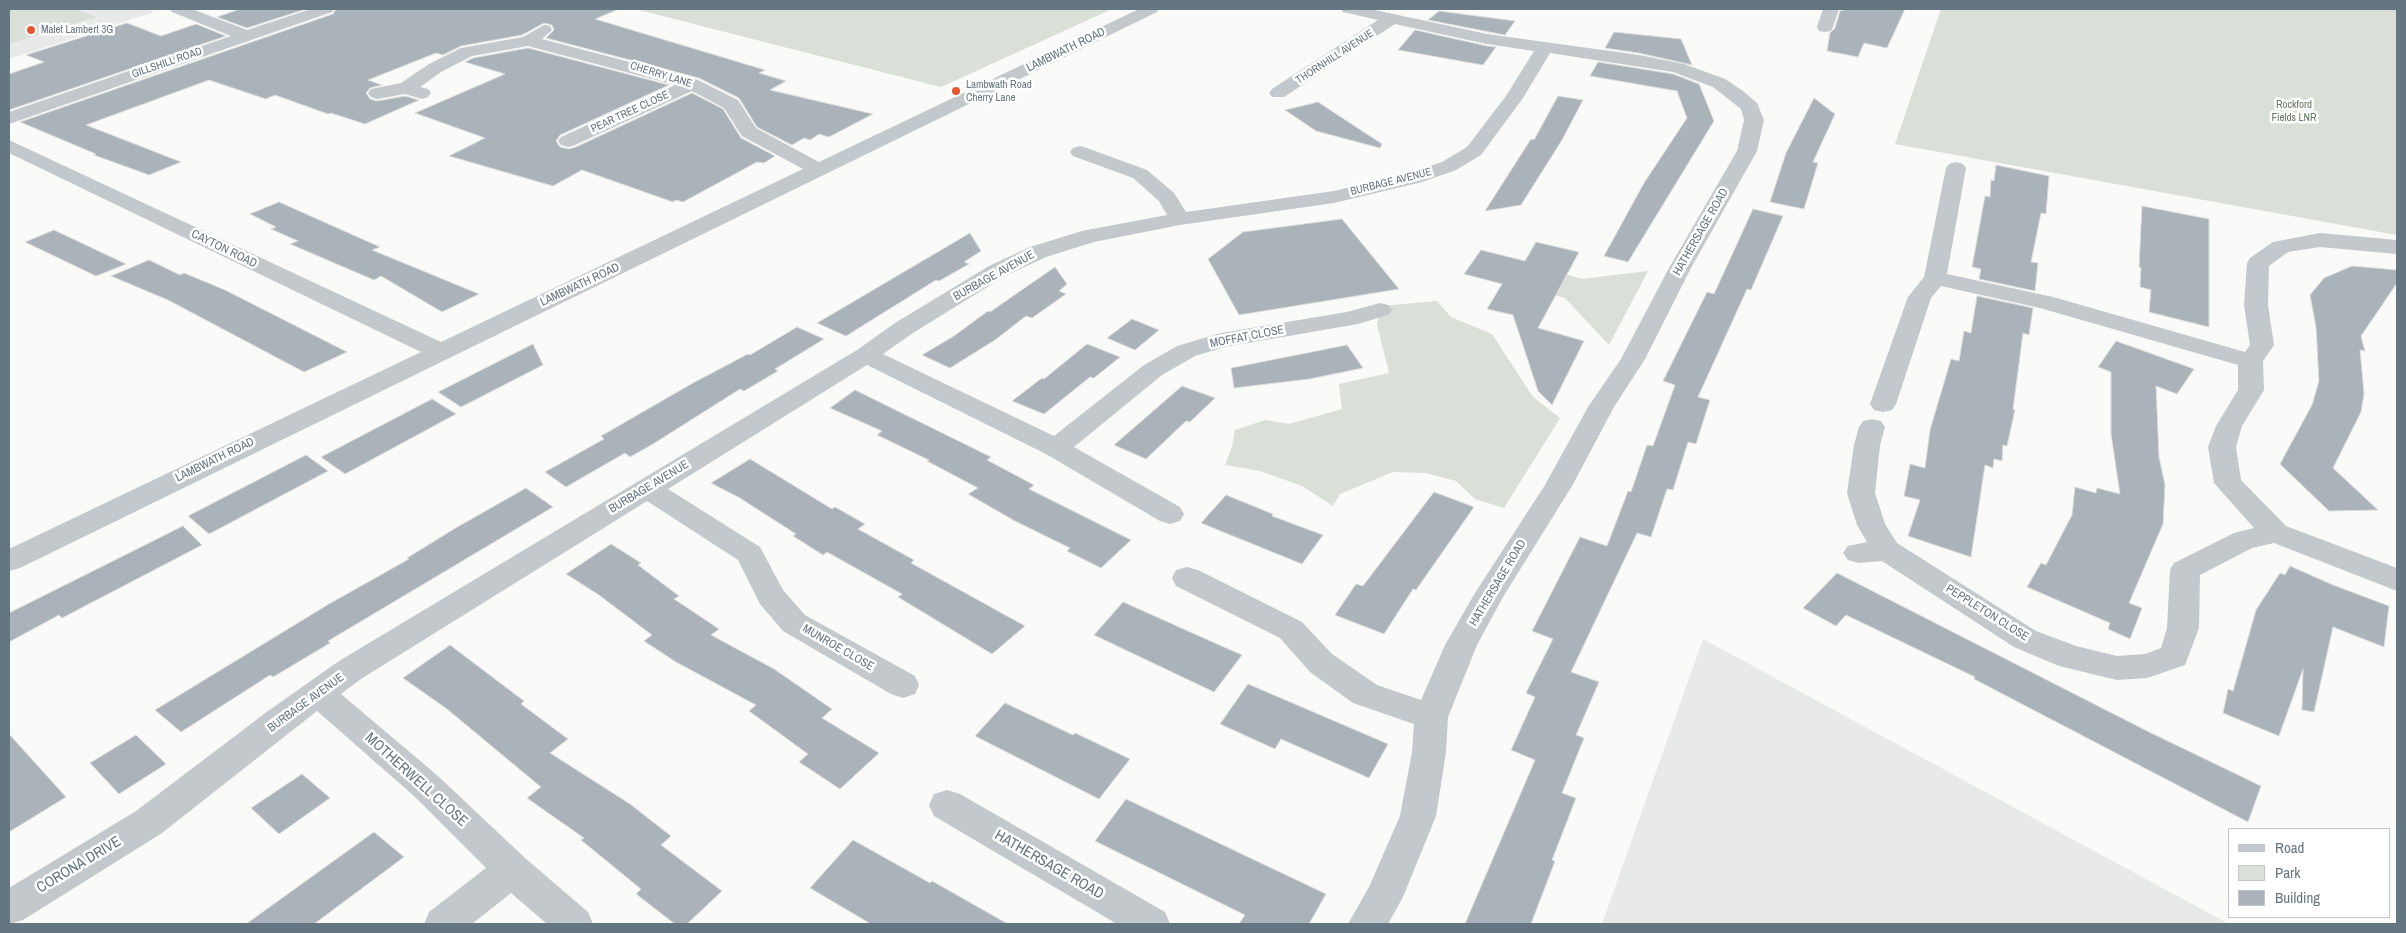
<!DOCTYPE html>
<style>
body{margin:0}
#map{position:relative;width:2406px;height:933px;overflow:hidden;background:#fafaf8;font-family:"Archivo Narrow",sans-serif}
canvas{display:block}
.frame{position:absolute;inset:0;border:10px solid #657683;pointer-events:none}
.legend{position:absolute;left:2228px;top:828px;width:162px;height:90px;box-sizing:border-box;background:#fff;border:1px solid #c1c8cd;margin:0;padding:6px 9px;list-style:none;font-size:15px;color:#657683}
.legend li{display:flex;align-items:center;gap:10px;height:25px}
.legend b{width:25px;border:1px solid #c1c8cd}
</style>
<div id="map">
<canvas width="2406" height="933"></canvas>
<div class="frame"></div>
<ul class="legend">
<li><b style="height:6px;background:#c3c8cc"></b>Road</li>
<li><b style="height:14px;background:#dadfd7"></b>Park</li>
<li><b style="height:14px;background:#aab3b9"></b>Building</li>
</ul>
</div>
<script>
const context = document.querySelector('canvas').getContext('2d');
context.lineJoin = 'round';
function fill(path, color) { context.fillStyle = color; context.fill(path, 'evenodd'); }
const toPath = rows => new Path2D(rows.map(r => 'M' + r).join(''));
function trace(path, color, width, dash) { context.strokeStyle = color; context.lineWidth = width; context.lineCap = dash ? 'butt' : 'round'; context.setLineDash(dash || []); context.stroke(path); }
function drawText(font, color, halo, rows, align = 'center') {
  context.font = font + ' "Archivo Narrow",sans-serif'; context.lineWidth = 5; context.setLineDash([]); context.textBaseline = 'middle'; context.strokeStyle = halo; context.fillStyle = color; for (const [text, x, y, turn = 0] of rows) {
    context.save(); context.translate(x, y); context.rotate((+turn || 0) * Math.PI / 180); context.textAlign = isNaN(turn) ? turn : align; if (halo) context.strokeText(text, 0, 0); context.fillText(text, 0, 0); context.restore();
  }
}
const built = toPath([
 [9,9,146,9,154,12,9,59],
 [1703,639,2229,924,1602,924]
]);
const green = toPath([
 [9,9,76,9,96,17,9,44],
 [635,9,1112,9,941,87],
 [1941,9,2397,9,2397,235,1895,144],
 [1533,265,1582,279,1648,271,1609,345,1565,298,1519,285],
 [1437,301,1451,317,1492,334,1533,397,1560,418,1504,508,1475,499,1456,481,1426,473,1393,472,1340,494,1333,506,1302,486,1260,471,1225,465,1232,447,1235,430,1265,420,1289,424,1342,409,1339,384,1389,373,1377,325,1381,306]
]);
const building = toPath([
 [240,9,306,9,247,28,217,17,240,9],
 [336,9,619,9,595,19,765,70,759,73,786,81,770,90,873,114,829,137,819,134,810,140,804,138,792,145,757,127,739,98,699,78,546,38,554,30,552,25,544,23,522,35,461,46,443,55,436,53,368,80,382,85,370,88,366,93,370,99,377,101,405,96,419,100,365,124,331,113,328,114,275,95,266,99,209,80,86,125,181,162,149,175,94,155,96,154,20,122,333,14,336,9],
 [1847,9,1905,9,1887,48,1864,43,1858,57,1827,51,1830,33,1835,28,1840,11,1847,9],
 [1439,11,1515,21,1505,35,1428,20,1439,11],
 [127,23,161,36,196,24,226,36,9,110,9,74,44,62,26,55,127,23],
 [1415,30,1487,46,1496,47,1483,65,1398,50,1415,30],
 [1614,32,1681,39,1692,65,1639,53,1605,48,1614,32],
 [528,48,669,85,560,135,556,141,560,147,569,149,576,147,692,93,723,109,741,138,775,156,764,163,757,162,683,202,676,200,673,202,582,170,553,186,449,156,485,138,415,113,505,74,465,62,473,58,528,48],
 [1598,62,1673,74,1699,84,1714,121,1628,262,1604,256,1644,183,1687,118,1677,91,1590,76,1598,62],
 [1558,96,1583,100,1562,140,1521,205,1485,211,1531,139,1534,140,1558,96],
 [1814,98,1835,114,1813,162,1818,163,1804,209,1770,202,1786,153,1814,98],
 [1318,102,1382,144,1380,148,1316,131,1285,110,1318,102],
 [1996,165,2049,176,2046,214,2041,213,2031,262,2038,263,2035,291,1979,279,1981,269,1972,267,1985,196,1990,197,1991,180,1994,181,1996,165],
 [279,202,380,247,372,250,479,294,442,312,381,276,374,280,290,244,298,241,271,229,276,227,250,214,279,202],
 [2142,206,2209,219,2209,327,2149,312,2151,290,2140,287,2141,268,2139,267,2142,206],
 [1753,209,1783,216,1751,290,1747,289,1698,397,1710,400,1696,444,1688,442,1673,490,1667,489,1651,537,1637,533,1571,672,1599,682,1576,735,1584,738,1562,793,1576,798,1552,860,1555,861,1531,924,1465,924,1535,760,1511,750,1535,697,1526,693,1553,639,1532,631,1580,537,1607,546,1628,491,1631,492,1647,445,1653,446,1675,385,1663,381,1707,292,1714,294,1753,209],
 [1342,219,1399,289,1239,315,1208,259,1243,232,1342,219],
 [54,230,126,264,96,276,25,242,54,230],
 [970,233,981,251,964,262,969,264,939,281,936,280,846,336,817,323,970,233],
 [1536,242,1579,252,1538,328,1584,341,1552,405,1538,391,1513,315,1487,309,1502,284,1464,274,1481,250,1525,261,1536,242],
 [149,260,180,275,184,273,225,290,347,352,304,372,168,300,111,276,149,260],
 [2352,266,2397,270,2397,283,2361,336,2365,351,2360,350,2364,394,2361,412,2333,468,2378,510,2329,511,2280,464,2312,405,2319,381,2316,327,2310,295,2324,278,2352,266],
 [1055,267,1067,284,1059,291,1066,294,1032,318,1026,316,995,340,950,368,922,355,954,336,988,311,990,312,1055,267],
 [1977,296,2033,308,2029,335,2023,333,2013,409,2015,410,2007,446,2003,445,2002,461,1994,459,1993,468,1985,465,1971,557,1908,536,1920,500,1904,496,1910,464,1925,468,1930,430,1951,359,1959,361,1964,331,1971,333,1977,296],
 [1132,319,1159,330,1135,350,1107,338,1132,319],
 [797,327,824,339,775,369,778,371,744,391,740,389,653,444,630,457,625,453,566,487,545,472,604,439,601,436,693,383,748,354,750,355,797,327],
 [2116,341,2194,369,2177,394,2156,386,2159,457,2165,485,2163,524,2129,603,2142,608,2130,639,2108,629,2110,623,2027,587,2041,563,2046,565,2072,515,2075,487,2096,493,2097,488,2120,494,2111,434,2111,372,2098,367,2116,341],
 [533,344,543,365,461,407,438,392,533,344],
 [1087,344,1120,357,1094,378,1090,377,1044,414,1012,401,1042,378,1044,379,1087,344],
 [1347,345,1363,368,1309,379,1234,388,1231,368,1347,345],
 [1182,386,1215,398,1190,422,1186,421,1146,459,1114,445,1182,386],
 [855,390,991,457,987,460,1034,485,1029,489,1131,540,1101,568,1067,551,1070,548,1015,521,968,494,978,488,927,461,929,460,877,435,882,431,830,408,855,390],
 [432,399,456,414,345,474,321,457,432,399],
 [306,455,328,471,209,534,188,516,306,455],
 [750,459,832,509,835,507,865,524,858,529,914,560,911,563,1025,626,992,654,898,597,902,594,827,552,823,555,793,536,796,534,740,498,711,483,750,459],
 [526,488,553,507,328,641,330,643,273,677,270,675,181,732,155,710,329,604,409,559,407,558,454,529,526,488],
 [1434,492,1474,507,1416,590,1413,589,1384,634,1335,615,1356,584,1363,586,1434,492],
 [1226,495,1273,514,1272,516,1323,535,1302,564,1201,523,1226,495],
 [183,526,202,545,62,618,59,615,9,642,9,613,183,526],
 [611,544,641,563,638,565,679,596,674,599,719,629,711,635,774,669,832,709,822,718,879,753,840,789,799,762,808,754,749,711,756,705,676,662,644,641,652,635,599,595,566,574,611,544],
 [2290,566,2333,585,2389,606,2384,647,2333,627,2314,712,2302,710,2303,669,2279,736,2223,713,2228,689,2233,691,2256,610,2280,573,2285,575,2290,566],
 [1837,573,2149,732,2261,786,2248,822,1974,679,1975,677,1846,615,1836,626,1803,608,1837,573],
 [1123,602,1217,644,1242,655,1214,692,1094,635,1123,602],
 [450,645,524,701,521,704,568,739,550,753,630,804,671,836,661,845,722,891,687,924,675,924,636,894,641,889,581,840,584,838,527,798,541,787,447,709,403,678,450,645],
 [1248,684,1388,744,1369,778,1281,739,1275,749,1220,724,1248,684],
 [1005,703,1073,735,1075,733,1130,759,1099,799,975,736,1005,703],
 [9,734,66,797,9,832,9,734],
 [136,735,166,764,119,794,90,763,136,735],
 [302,774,330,798,279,834,251,808,302,774],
 [1126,799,1326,894,1309,924,1239,924,1245,915,1095,841,1126,799],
 [374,832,404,857,314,924,246,924,374,832],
 [853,840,930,883,932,881,1008,924,871,924,810,888,853,840]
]);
const street = toPath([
 [170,9,192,9,247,30,311,9,334,9,332,12,9,124,9,112,231,36,172,12,170,9],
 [1139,9,1159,9,1157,12,20,568,9,571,9,549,421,352,9,153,9,140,441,342,803,169,742,136,724,108,692,91,575,145,568,147,561,145,558,141,561,137,675,85,528,46,472,56,441,72,420,87,428,89,431,93,428,97,422,99,405,94,377,99,371,97,368,93,371,89,401,83,429,64,461,48,523,37,544,25,550,26,552,30,542,39,698,80,738,100,756,128,819,162,1139,9],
 [1341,9,1370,9,1487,34,1639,55,1684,64,1725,79,1743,91,1757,103,1764,120,1757,151,1691,268,1645,359,1614,407,1572,486,1503,597,1477,645,1448,717,1446,752,1436,816,1403,897,1388,924,1348,924,1369,887,1400,816,1412,752,1414,724,1353,703,1310,672,1280,638,1176,586,1172,578,1176,570,1187,567,1198,570,1302,622,1332,654,1377,685,1421,700,1445,645,1475,593,1545,485,1588,407,1621,359,1669,268,1737,151,1744,120,1741,109,1713,87,1673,72,1550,53,1523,98,1481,155,1456,170,1422,182,1334,203,1180,225,1094,242,1046,257,1005,276,913,333,883,354,1054,436,1144,365,1177,346,1221,333,1347,312,1380,303,1388,305,1392,310,1388,315,1358,324,1225,347,1195,356,1162,375,1074,447,1180,507,1184,514,1180,521,1170,524,1160,521,1046,454,867,365,668,489,760,547,783,590,805,615,915,676,919,685,915,694,903,698,891,694,783,631,760,604,738,560,647,501,361,679,341,694,438,776,525,858,588,912,593,924,547,924,511,893,472,924,424,924,429,912,486,868,414,796,317,711,162,833,23,920,9,924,9,888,136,811,268,711,339,661,857,350,895,323,989,266,1030,247,1082,231,1167,215,1159,201,1133,178,1073,156,1070,152,1073,148,1080,146,1087,148,1147,170,1174,193,1186,212,1334,191,1409,173,1442,162,1467,147,1506,96,1534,51,1487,44,1395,24,1284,97,1272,97,1269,93,1272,89,1378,20,1343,12,1341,9],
 [1823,9,1839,9,1833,27,1831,31,1825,32,1819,31,1817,27,1823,9],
 [1956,162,1963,164,1966,168,1947,274,2053,297,2245,352,2250,345,2244,305,2247,263,2250,258,2273,242,2320,233,2397,240,2397,254,2320,247,2288,252,2269,266,2268,305,2274,345,2263,361,2264,390,2242,426,2236,447,2241,480,2286,526,2397,568,2397,591,2274,543,2252,548,2200,575,2199,628,2185,665,2147,678,2117,680,2059,666,2014,647,1882,561,1858,563,1848,560,1843,553,1848,546,1867,542,1857,525,1847,493,1854,445,1859,427,1863,421,1872,419,1881,421,1885,427,1880,445,1875,493,1885,524,1897,543,2036,631,2076,646,2117,656,2145,654,2161,648,2167,628,2170,570,2174,563,2234,533,2254,528,2214,483,2208,447,2216,426,2238,390,2238,365,2040,308,1941,286,1931,298,1896,404,1892,410,1883,412,1874,410,1870,404,1908,297,1924,277,1946,168,1949,164,1956,162],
 [947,790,960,794,1165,912,1170,924,1117,924,934,816,929,805,934,794,947,790]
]);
const markers = [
 [31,30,5,"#e4572e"],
 [956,91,5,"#e4572e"]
];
const farPoinames = [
 ["Malet Lambert 3G",41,30],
 ["Lambwath Road",966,85],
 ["Cherry Lane",966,98]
];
const farStreetnames = [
 ["THORNHILL AVENUE",1335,57,-33],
 ["GILLSHILL ROAD",167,63,-19],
 ["CHERRY LANE",661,75,17],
 ["PEAR TREE CLOSE",630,112,-25],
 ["BURBAGE AVENUE",1391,182,-14]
];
const farParknames = [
 ["Rockford",2294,105],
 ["Fields LNR",2294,118]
];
const streetNames = [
 ["LAMBWATH ROAD",1066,50,-26],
 ["HATHERSAGE ROAD",1701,232,-60],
 ["CAYTON ROAD",224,249,26],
 ["BURBAGE AVENUE",994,276,-29],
 ["LAMBWATH ROAD",580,285,-25],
 ["MOFFAT CLOSE",1247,337,-11],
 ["LAMBWATH ROAD",215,460,-26],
 ["BURBAGE AVENUE",649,487,-31],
 ["HATHERSAGE ROAD",1498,583,-59],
 ["PEPPLETON CLOSE",1987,613,32],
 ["MUNROE CLOSE",838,648,30],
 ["BURBAGE AVENUE",306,703,-36]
];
const nearStreetnames = [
 ["MOTHERWELL CLOSE",416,780,42],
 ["CORONA DRIVE",79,865,-31],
 ["HATHERSAGE ROAD",1049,865,30]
];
fill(built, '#e8e9e9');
fill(green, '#dadfd7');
fill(building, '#aab3b9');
trace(building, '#dcdcda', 1);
fill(street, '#c3c8cc');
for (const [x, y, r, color] of markers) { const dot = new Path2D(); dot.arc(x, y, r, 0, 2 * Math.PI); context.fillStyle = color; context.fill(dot); trace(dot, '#fff', 2); }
drawText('11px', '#657683', '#fff', farPoinames, 'left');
drawText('11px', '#657683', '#fff', farStreetnames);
drawText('11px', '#687a64', '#fff', farParknames);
drawText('12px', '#657683', '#fff', streetNames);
drawText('15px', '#657683', '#fff', nearStreetnames);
</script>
